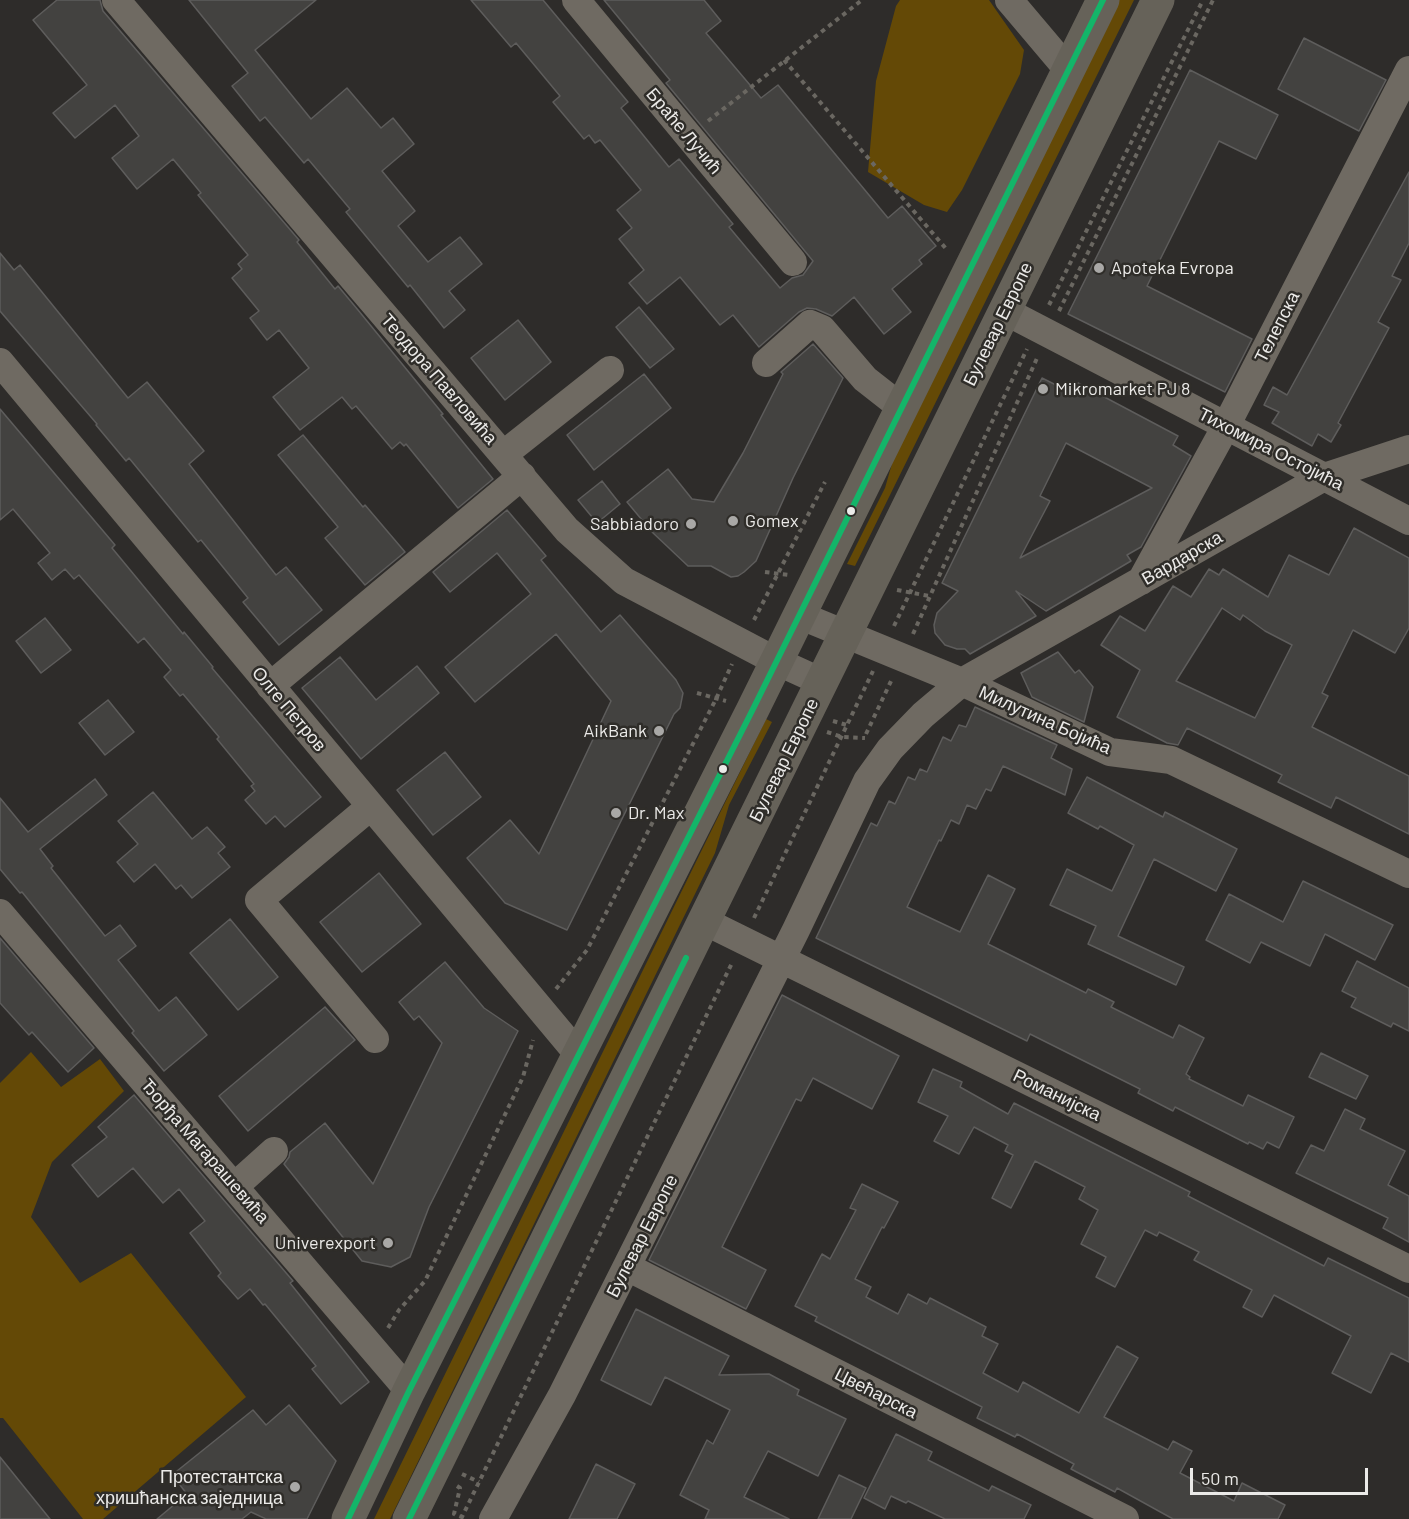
<!DOCTYPE html>
<meta charset="utf-8">
<style>
body{margin:0}
#map{position:relative;width:1409px;height:1519px;overflow:hidden;background:#2e2c2a;font-family:Barlow,sans-serif}
canvas{display:block}
.scale{position:absolute;left:1190px;top:1468px;width:178px;height:27px;box-sizing:border-box;border:3px solid #ebeae8;border-top:0;padding-left:8px;font-size:18px;line-height:21px;white-space:nowrap;color:#ebeae8;-webkit-text-stroke:4px #2f2d29;paint-order:stroke}
</style>
<div id="map">
<canvas width="1409" height="1519"></canvas>
<div class="scale">50 m</div>
</div>
<script>
const context = document.querySelector('canvas').getContext('2d');
context.lineJoin = 'round';
function fill(path, color) { context.fillStyle = color; context.fill(path, 'evenodd'); }
const toPath = rows => new Path2D(rows.map(r => 'M' + r).join(''));
function trace(path, color, width, dash) { context.strokeStyle = color; context.lineWidth = width; context.lineCap = dash ? 'butt' : 'round'; context.setLineDash(dash || []); context.stroke(path); }
function drawText(font, color, halo, rows, align = 'center') {
  context.font = font + ' Barlow,sans-serif'; context.lineWidth = 5; context.setLineDash([]); context.textBaseline = 'middle'; context.strokeStyle = halo; context.fillStyle = color; for (const [text, x, y, turn = 0] of rows) {
    context.save(); context.translate(x, y); context.rotate((+turn || 0) * Math.PI / 180); context.textAlign = isNaN(turn) ? turn : align; if (halo) context.strokeText(text, 0, 0); context.fillText(text, 0, 0); context.restore();
  }
}
const green = toPath([
 [900,0,989,0,1024,50,1020,74,962,190,947,212,924,205,868,172,876,81,896,6],
 [1117,0,1134,0,855,566,847,564,885,488,893,460],
 [766,719,772,722,729,805,715,853,390,1519,374,1519],
 [31,1052,61,1087,100,1059,124,1091,52,1162,31,1217,80,1283,131,1253,246,1397,103,1519,83,1519,3,1418,0,1418,0,1083]
]);
const building = toPath([
 [57,0,100,0,103,11,299,240,297,242,335,289,338,286,358,310,443,414,441,415,493,479,458,508,406,444,404,446,400,442,392,449,356,406,352,409,342,397,300,430,273,397,309,368,279,330,267,340,250,318,259,311,232,278,242,269,238,264,248,255,198,195,201,193,173,159,137,189,112,158,139,136,115,105,75,138,53,113,87,85,33,20,57,0],
 [189,0,316,0,255,50,311,119,347,88,381,128,393,118,414,144,382,171,415,211,398,226,428,262,460,237,482,264,449,291,465,310,444,328,410,285,408,287,384,258,346,212,350,209,308,159,304,163,265,117,260,121,232,86,248,73,189,0],
 [471,0,543,0,628,102,621,108,639,130,669,167,679,159,733,224,729,227,780,288,792,278,803,275,813,261,666,83,670,80,604,0,704,0,721,21,706,33,761,98,778,85,888,218,902,206,936,246,919,260,922,264,892,289,911,312,884,334,854,297,832,316,816,309,807,308,799,312,759,347,733,315,720,325,680,277,647,304,629,283,644,270,619,239,632,228,617,210,641,190,600,140,595,143,589,135,584,139,553,102,560,96,516,43,511,47,471,0],
 [1304,38,1386,80,1359,131,1278,89,1304,38],
 [1190,70,1278,115,1256,159,1219,141,1147,286,1252,339,1225,392,1068,314,1190,70],
 [1409,172,1409,243,1392,276,1401,280,1378,322,1389,328,1338,423,1341,425,1331,442,1318,434,1312,446,1272,423,1279,412,1264,405,1273,387,1287,395,1409,172],
 [0,253,14,270,20,265,128,398,147,382,204,451,189,464,276,575,286,567,322,610,279,645,243,602,248,598,201,540,198,542,129,458,126,461,96,425,97,424,0,311,0,253],
 [639,307,674,349,650,368,616,327,639,307],
 [518,320,551,362,505,400,471,358,518,320],
 [813,344,843,378,793,478,756,561,744,572,738,576,731,577,711,566,688,566,652,532,627,502,668,469,692,499,714,502,743,453,783,374,781,372,813,344],
 [644,374,671,408,594,470,567,435,644,374],
 [1042,378,1072,393,1078,383,1178,436,1173,445,1191,456,1141,547,1127,555,1131,561,1046,611,1016,591,1036,616,970,654,965,649,957,649,945,645,935,633,934,625,937,613,958,591,942,583,1042,378],
 [1066,443,1152,488,1020,558,1050,501,1040,496,1066,443],
 [0,409,115,545,112,548,183,634,184,632,213,667,212,668,321,797,285,827,275,816,266,824,245,800,255,791,251,786,254,784,217,739,219,737,183,694,180,696,164,677,171,670,144,638,138,643,79,575,74,579,65,569,52,580,38,563,50,553,13,509,0,520,0,409],
 [303,435,363,507,365,505,405,552,365,585,325,538,338,527,278,455,303,435],
 [602,481,620,504,597,523,578,500,602,481],
 [507,510,546,556,541,560,601,632,620,615,676,680,683,693,680,708,674,714,567,930,505,903,467,858,510,820,539,854,611,701,556,634,475,702,445,667,531,594,497,553,450,592,433,572,507,510],
 [1354,528,1409,558,1409,628,1395,653,1353,630,1322,693,1328,696,1312,727,1409,776,1409,834,1336,797,1331,808,1278,782,1282,775,1187,728,1178,745,1167,743,1117,717,1140,670,1101,645,1120,616,1145,631,1173,586,1191,597,1209,569,1219,575,1223,569,1268,597,1289,555,1329,575,1354,528],
 [1222,608,1240,620,1243,615,1265,631,1292,645,1255,718,1176,681,1222,608],
 [45,618,71,650,41,673,16,641,45,618],
 [1058,652,1075,673,1079,670,1093,687,1084,722,1032,697,1021,673,1058,652],
 [340,657,376,700,417,666,439,693,361,759,302,688,340,657],
 [108,700,134,732,105,755,79,723,108,700],
 [975,707,1057,745,1051,758,1072,769,1065,795,1003,766,991,791,986,789,976,809,967,805,959,824,951,820,941,841,939,840,907,907,960,932,988,875,1015,889,988,944,1086,993,1088,989,1114,1002,1111,1007,1173,1038,1179,1025,1204,1038,1186,1074,1190,1077,1189,1079,1243,1106,1248,1095,1294,1117,1279,1148,1267,1142,1263,1149,1249,1142,1248,1144,1175,1107,1173,1111,1138,1093,1140,1089,1030,1034,1027,1041,816,938,871,823,877,826,889,801,895,804,908,777,915,780,920,769,927,772,943,737,951,741,959,725,966,727,975,707],
 [445,752,481,797,433,835,397,790,445,752],
 [1087,777,1163,817,1165,812,1237,849,1216,891,1154,859,1118,936,1184,967,1176,985,1088,944,1096,926,1050,905,1067,869,1112,891,1134,845,1100,826,1098,829,1068,813,1087,777],
 [95,779,107,795,40,849,53,866,51,868,105,936,120,925,136,946,118,960,159,1011,176,997,207,1035,164,1071,132,1033,134,1031,22,892,20,893,0,869,0,798,28,832,95,779],
 [153,792,192,839,207,827,225,847,218,853,230,867,192,898,181,885,176,889,155,864,134,882,117,862,138,844,118,821,153,792],
 [379,873,421,924,362,972,320,922,379,873],
 [1303,881,1393,925,1375,960,1325,934,1310,966,1261,942,1250,963,1206,940,1229,894,1283,922,1303,881],
 [230,919,278,977,238,1010,190,953,230,919],
 [0,938,94,1048,68,1072,32,1032,29,1035,0,1003,0,938],
 [1357,961,1409,988,1409,1031,1393,1023,1391,1027,1351,1007,1356,998,1342,991,1357,961],
 [445,962,484,1008,518,1031,429,1207,410,1257,391,1267,362,1261,284,1164,289,1157,290,1152,325,1123,373,1184,442,1043,419,1016,414,1020,399,1002,445,962],
 [782,995,899,1056,872,1109,813,1078,801,1101,796,1099,722,1247,766,1270,746,1309,649,1260,782,995],
 [325,1007,355,1040,248,1131,219,1096,325,1007],
 [1321,1053,1368,1076,1356,1099,1309,1077,1321,1053],
 [933,1069,962,1082,960,1087,1008,1114,1014,1103,1190,1192,1188,1196,1324,1266,1328,1258,1409,1298,1409,1362,1391,1353,1371,1393,1332,1373,1351,1336,1274,1295,1262,1317,1243,1307,1252,1290,1194,1260,1199,1252,1159,1232,1157,1236,1145,1230,1115,1287,1096,1277,1106,1257,1081,1244,1098,1210,1079,1199,1085,1187,1035,1161,1011,1208,992,1198,1013,1155,1005,1151,1008,1145,974,1127,959,1154,934,1141,948,1116,918,1102,933,1069],
 [134,1095,293,1281,290,1283,369,1382,341,1404,312,1369,316,1366,265,1304,263,1305,250,1289,238,1299,218,1276,221,1273,190,1233,205,1221,179,1189,163,1203,133,1168,98,1197,72,1165,107,1137,98,1127,134,1095],
 [1345,1109,1365,1119,1360,1129,1405,1151,1388,1185,1409,1196,1409,1242,1383,1228,1388,1218,1296,1173,1311,1145,1324,1151,1345,1109],
 [862,1184,898,1202,884,1228,882,1227,855,1279,871,1287,866,1297,898,1314,908,1294,927,1304,930,1298,986,1327,982,1336,998,1344,983,1373,1018,1392,1023,1382,1079,1413,1117,1346,1138,1358,1104,1417,1168,1450,1173,1441,1192,1451,1180,1473,1234,1501,1242,1483,1285,1505,1278,1519,1173,1519,1117,1488,1115,1492,1071,1469,1074,1464,1017,1434,1015,1437,977,1418,982,1407,815,1321,817,1317,795,1306,822,1254,830,1259,856,1210,850,1208,862,1184],
 [636,1309,729,1356,719,1375,769,1374,799,1390,797,1395,846,1419,818,1476,768,1451,744,1497,789,1519,705,1519,709,1510,680,1495,707,1440,713,1444,730,1410,665,1377,651,1405,601,1380,636,1309],
 [289,1405,336,1461,307,1519,266,1519,251,1512,242,1519,157,1519,187,1494,172,1475,253,1410,266,1425,289,1405],
 [896,1434,932,1452,928,1460,989,1491,992,1486,1031,1505,1024,1519,945,1519,908,1501,906,1503,891,1496,885,1509,864,1498,896,1434],
 [0,1457,50,1519,0,1519,0,1457],
 [596,1464,635,1484,617,1519,569,1519,596,1464],
 [839,1475,866,1488,851,1519,818,1519,839,1475]
]);
const path = toPath([
 [784,60,948,251],
 [708,121,862,0],
 [1049,305,1203,0],
 [1059,311,1213,0],
 [765,572,789,575],
 [897,590,929,596],
 [754,620,825,482],
 [894,626,1027,349],
 [913,634,1038,356],
 [697,693,726,701],
 [833,721,847,725],
 [827,732,842,737,865,738],
 [866,734,892,679],
 [754,918,873,671],
 [556,989,587,950,716,699,732,664],
 [388,1328,399,1310,425,1281,523,1077,533,1040],
 [462,1474,479,1482],
 [457,1486,460,1488,454,1514,462,1517],
 [461,1519,732,963]
]);
const minor = toPath([
 [116,0,567,530,624,581,776,661,822,682],
 [576,0,793,262],
 [1009,0,1069,71],
 [1005,311,1409,521],
 [0,362,578,1054],
 [766,363,810,324,822,329,865,379,902,408],
 [504,454,610,370],
 [1141,581,1226,426,1409,70],
 [799,615,962,682,1110,752,1171,760,1409,874],
 [270,686,522,476],
 [370,807,259,900,375,1039],
 [0,913,409,1391],
 [704,921,1409,1269],
 [235,1186,274,1151],
 [627,1267,1125,1519],
 [493,1519,562,1395,796,930,867,781,890,749,923,715,962,682,1324,477,1409,449]
]);
const major = toPath([
 [348,1519,409,1391,753,709,1103,0],
 [409,1519,1158,0]
]);
const bus1 = toPath([
 [348,1519,409,1391,753,709,1103,0],
 [409,1519,686,958]
]);
const markers = [
 [1099,268,6,"#a9a8a6"],
 [1043,389,6,"#a9a8a6"],
 [851,511,5,"#ebeae8"],
 [733,521,6,"#a9a8a6"],
 [691,524,6,"#a9a8a6"],
 [659,731,6,"#a9a8a6"],
 [723,769,5,"#ebeae8"],
 [616,813,6,"#a9a8a6"],
 [388,1243,6,"#a9a8a6"],
 [295,1487,6,"#a9a8a6"]
];
const streetNames = [
 ["Браће Лучић",684,131,50],
 ["Булевар Европе",998,324,-64],
 ["Телепска",1277,327,-63],
 ["Теодора Павловића",439,379,49],
 ["Тихомира Остојића",1271,449,27],
 ["Вардарска",1182,558,-30],
 ["Олге Петров",289,709,50],
 ["Милутина Бојића",1045,720,24],
 ["Булевар Европе",784,760,-64],
 ["Романијска",1057,1095,26],
 ["Ђорђа Магарашевића",205,1151,49],
 ["Булевар Европе",642,1236,-63],
 ["Цвећарска",876,1393,27]
];
const poiNames = [
 ["Apoteka Evropa",1111,268],
 ["Mikromarket PJ 8",1055,389],
 ["Gomex",745,521],
 ["Sabbiadoro",679,524,"right"],
 ["AikBank",647,731,"right"],
 ["Dr. Max",628,813],
 ["Univerexport",376,1243,"right"],
 ["Протестантска",283,1477,"right"],
 ["хришћанска заједница",283,1498,"right"]
];
fill(green, '#644906');
fill(building, '#434240');
trace(building, '#5e5d5c', 1.5);
trace(path, '#6a6761', 4, [4.5, 4.5]);
trace(minor, '#6f6a62', 28);
trace(major, '#666259', 33);
trace(bus1, '#13b569', 6);
for (const [x, y, r, color] of markers) { const dot = new Path2D(); dot.arc(x, y, r, 0, 2 * Math.PI); context.fillStyle = color; context.fill(dot); trace(dot, '#2f2d29', 2); }
drawText('18px', '#ebeae8', '#2f2d29', streetNames);
drawText('18px', '#ebeae8', '#2f2d29', poiNames, 'left');
</script>
